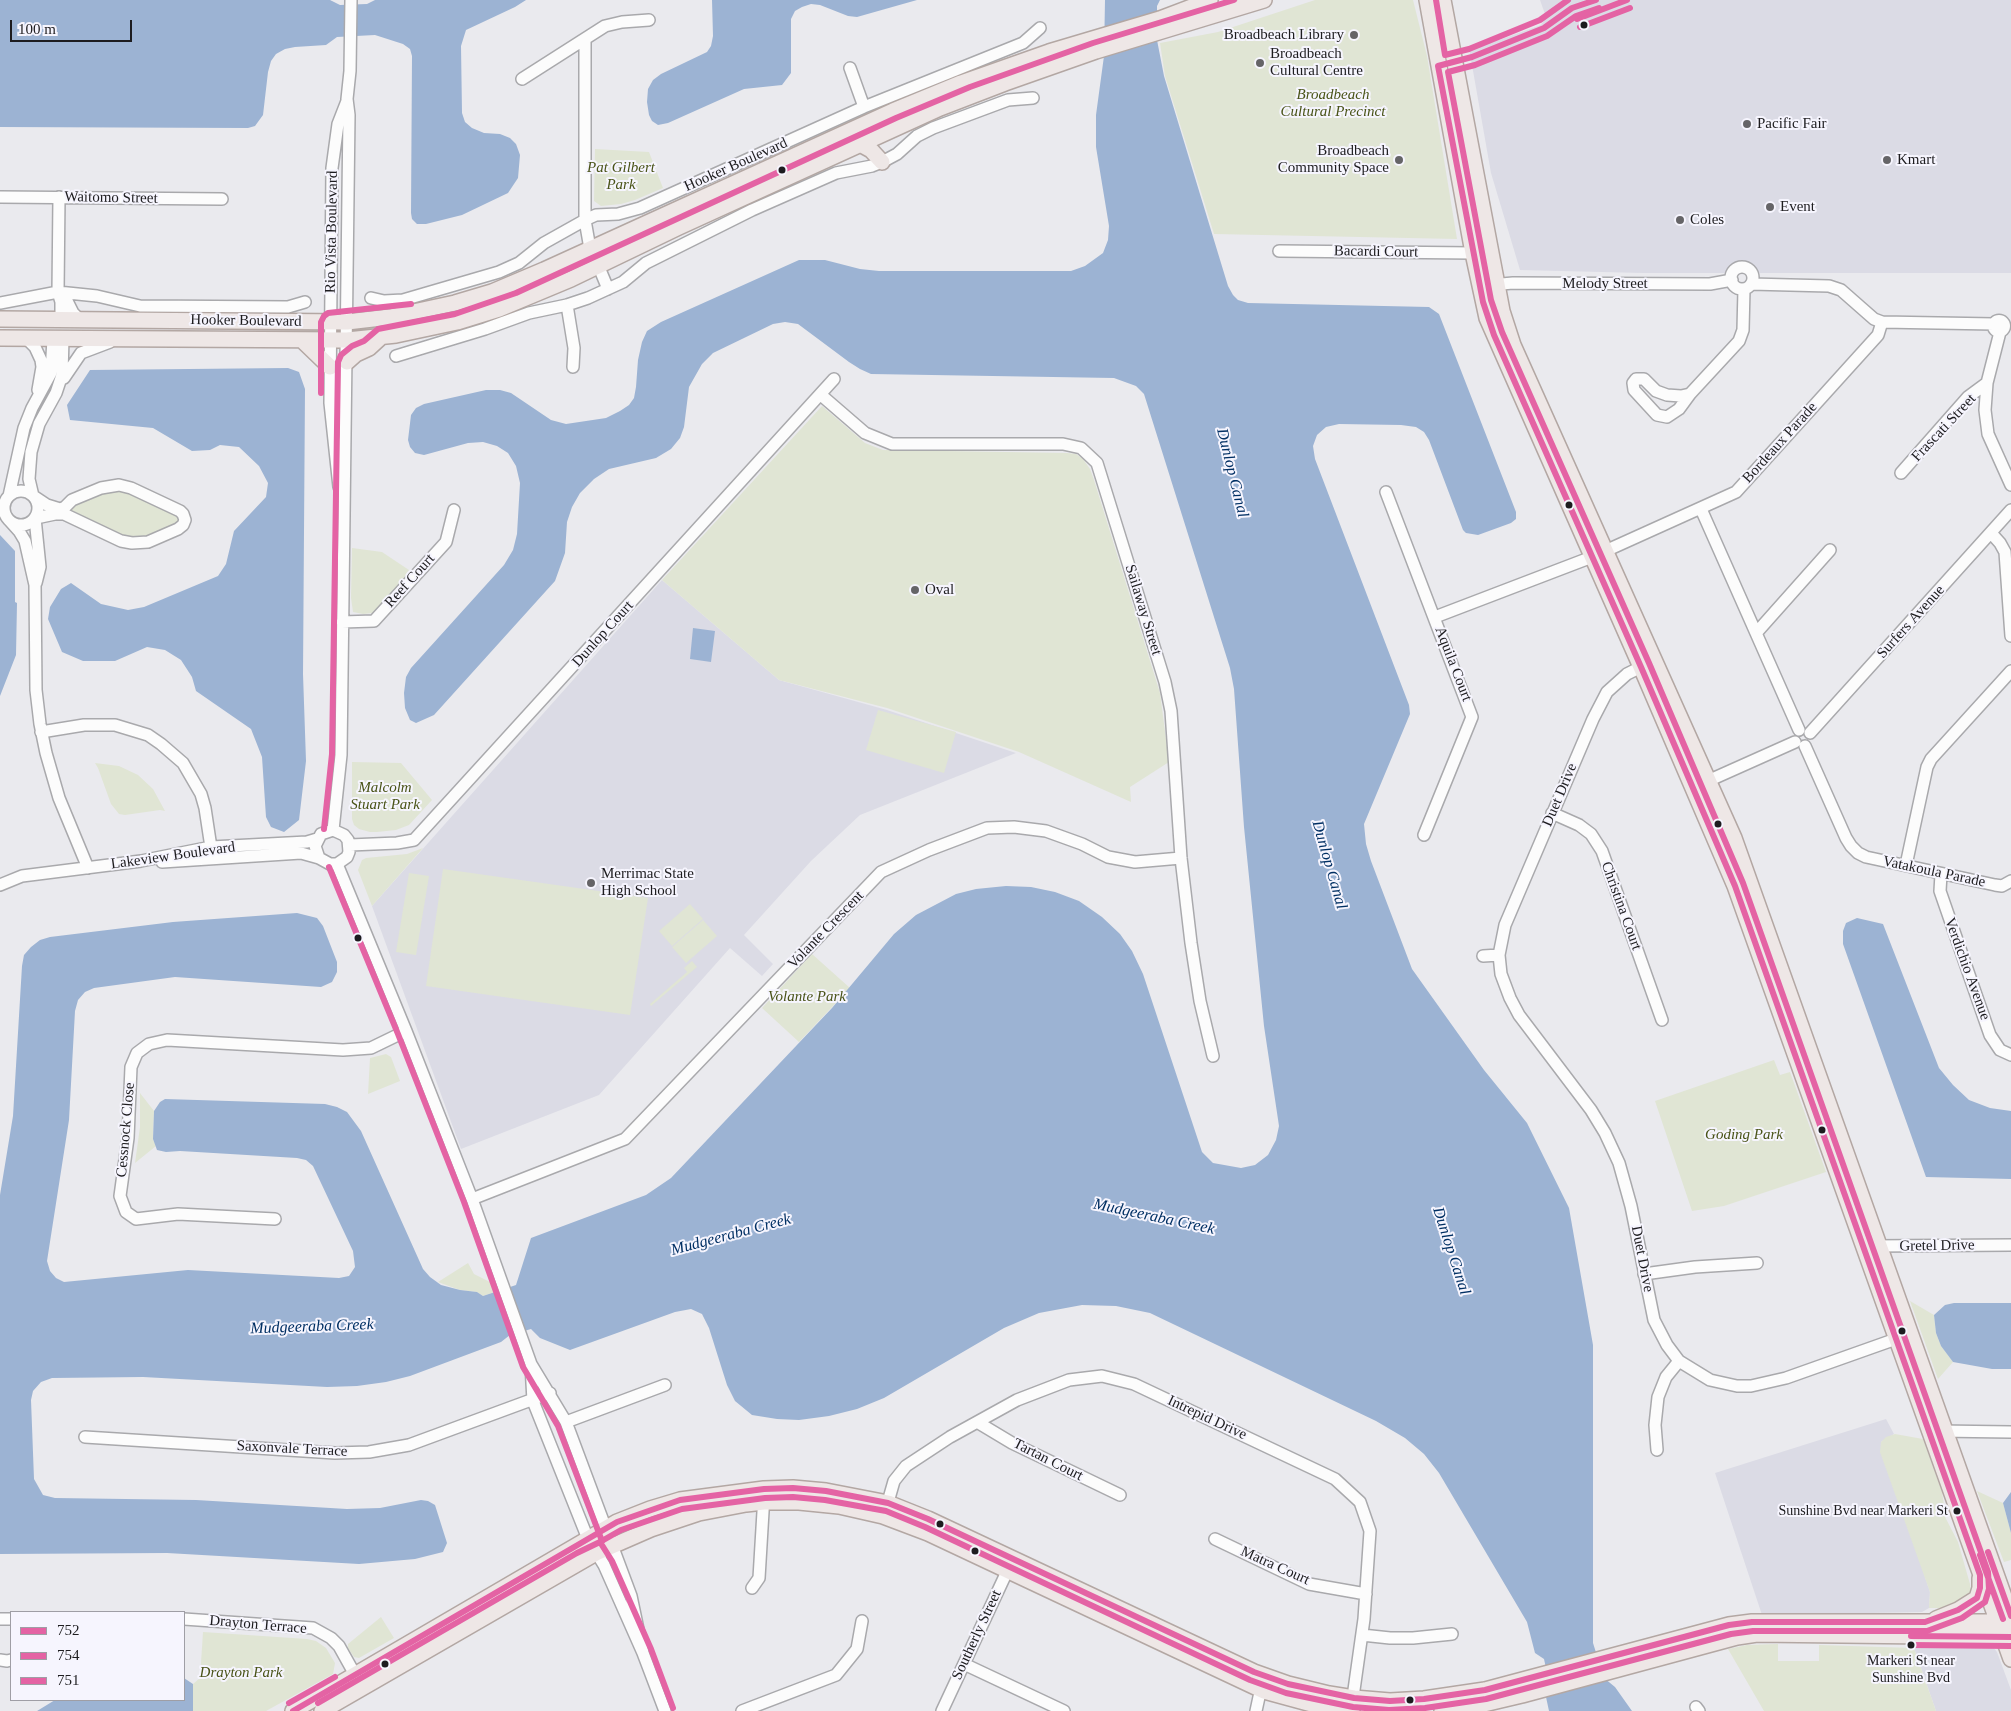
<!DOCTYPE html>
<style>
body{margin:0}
#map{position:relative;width:2011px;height:1711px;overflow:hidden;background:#eaeaee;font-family:Georgia,serif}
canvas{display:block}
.legend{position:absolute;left:10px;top:1611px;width:175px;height:90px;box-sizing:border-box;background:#f6f5fe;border:1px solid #9f9ea5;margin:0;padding:6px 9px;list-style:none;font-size:15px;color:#1d1c1f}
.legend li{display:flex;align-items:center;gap:10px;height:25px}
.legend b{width:25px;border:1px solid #9f9ea5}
.scale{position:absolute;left:10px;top:20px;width:122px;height:22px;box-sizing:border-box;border:2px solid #1d1c1f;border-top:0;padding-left:6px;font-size:15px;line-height:18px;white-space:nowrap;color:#1d1c1f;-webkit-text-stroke:4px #f6f5fe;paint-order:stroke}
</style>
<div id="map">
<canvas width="2011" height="1711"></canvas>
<ul class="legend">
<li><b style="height:6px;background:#e463a4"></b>752</li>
<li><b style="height:6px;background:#e463a4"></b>754</li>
<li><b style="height:6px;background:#e463a4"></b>751</li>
</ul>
<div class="scale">100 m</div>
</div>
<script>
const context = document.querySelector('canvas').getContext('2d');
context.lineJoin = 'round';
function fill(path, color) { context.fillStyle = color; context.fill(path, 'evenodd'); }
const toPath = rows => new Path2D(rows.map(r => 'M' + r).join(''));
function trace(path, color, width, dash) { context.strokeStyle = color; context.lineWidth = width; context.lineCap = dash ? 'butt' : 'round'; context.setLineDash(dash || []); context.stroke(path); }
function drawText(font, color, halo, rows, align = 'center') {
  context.font = font + ' Georgia,serif'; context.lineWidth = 4; context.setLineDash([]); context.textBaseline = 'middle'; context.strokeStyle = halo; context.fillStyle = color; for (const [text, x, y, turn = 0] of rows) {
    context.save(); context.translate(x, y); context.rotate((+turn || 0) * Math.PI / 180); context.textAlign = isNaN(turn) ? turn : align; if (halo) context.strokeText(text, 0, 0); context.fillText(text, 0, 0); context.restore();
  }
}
const built = toPath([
 [1540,0,2011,0,2011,273,1643,273,1520,270,1491,173,1469,48,1499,40,1541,25,1546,17],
 [662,580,779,680,887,710,1016,753,860,815,811,861,744,935,773,964,762,976,730,948,599,1095,461,1149,372,906],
 [1886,1419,1894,1434,1881,1442,1930,1592,1929,1608,1922,1612,1762,1615,1715,1473],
 [1975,1645,1991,1645,1997,1652,2011,1690,2011,1711,1936,1711,1914,1648]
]);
const green = toPath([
 [1315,0,1413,0,1427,56,1457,239,1214,234,1165,76,1160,43,1218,32],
 [595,149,649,152,663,188,635,200,621,204,601,206,594,201],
 [822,406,865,443,883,450,1067,453,1076,454,1083,459,1090,469,1094,480,1160,693,1169,762,1130,787,1131,802,1019,752,887,708,779,680,662,580],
 [125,490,179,516,180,522,152,536,124,538,70,511,72,505,101,492],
 [352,548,382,552,412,572,373,613,363,614,353,612,351,598],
 [878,710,956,732,944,773,866,750],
 [352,762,401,763,432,800,409,825,396,830,377,832,370,832,359,829,354,825,352,819],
 [95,763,119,766,138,775,153,789,165,811,160,810,125,815,119,814,111,804,98,768],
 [423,848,372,906,358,870,362,860,366,858,407,854],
 [443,869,648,898,630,1015,426,986],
 [409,873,429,876,416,955,396,952],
 [690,904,703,919,672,946,659,931],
 [703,920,717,936,686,963,672,947],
 [812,954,850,988,799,1042,762,1008],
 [692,961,697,967,651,1006,650,1004,687,972,684,968],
 [386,1054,391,1057,400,1081,368,1094,370,1058],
 [1774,1060,1780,1075,1790,1072,1826,1172,1724,1206,1692,1211,1655,1101],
 [140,1093,154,1111,153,1139,156,1146,135,1163,140,1127],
 [468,1263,474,1274,496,1285,498,1291,483,1296,477,1292,460,1290,438,1282],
 [1910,1301,1934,1315,1936,1333,1941,1346,1953,1362,1938,1379],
 [1895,1434,1923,1439,1942,1492,1944,1505,1943,1513,1958,1542,1970,1584,1971,1593,1962,1600,1944,1608,1929,1608,1930,1592,1880,1452,1881,1442,1886,1437],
 [1977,1491,2003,1503,2011,1533,2011,1560,2004,1562],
 [381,1617,394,1638,359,1658,354,1657,348,1648,348,1644],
 [203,1632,307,1639,316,1641,326,1648,335,1663,333,1674,266,1711,193,1711,193,1684,200,1678],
 [1778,1644,1778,1661,1819,1661,1819,1645,1914,1648,1936,1711,1764,1711,1728,1649,1747,1645]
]);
const water = toPath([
 [0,0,330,0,340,5,367,4,375,0,526,0,515,7,466,30,461,46,462,113,465,122,472,128,484,133,500,134,510,138,516,144,520,155,518,178,508,193,462,215,426,224,417,224,412,219,411,213,412,56,410,49,403,44,375,35,337,37,326,45,295,47,285,49,276,54,271,61,268,72,263,115,255,126,248,128,0,127],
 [712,0,917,0,857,17,848,16,820,5,811,4,802,7,795,11,791,19,791,73,782,85,744,89,668,123,658,125,652,121,649,115,647,102,648,89,653,80,661,74,707,52,711,46,713,36],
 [1105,0,1160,0,1157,6,1157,40,1164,76,1228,286,1233,295,1238,300,1248,303,1429,307,1439,314,1516,512,1516,519,1511,523,1478,535,1466,533,1463,530,1429,440,1424,432,1416,427,1401,425,1339,424,1326,427,1317,435,1313,446,1315,459,1409,705,1410,714,1364,824,1366,844,1371,861,1412,969,1484,1070,1527,1123,1569,1208,1593,1345,1593,1643,1604,1678,1615,1687,1632,1711,1549,1711,1546,1697,1551,1691,1544,1659,1535,1653,1527,1622,1439,1473,1424,1454,1405,1438,1376,1421,1150,1313,1116,1306,1082,1305,1039,1313,1004,1328,884,1398,857,1409,829,1416,799,1420,777,1419,752,1415,735,1401,727,1385,709,1328,702,1314,691,1309,675,1312,570,1350,540,1338,531,1329,510,1335,501,1342,410,1376,386,1382,357,1386,327,1387,143,1377,52,1378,41,1382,33,1391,31,1400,34,1479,43,1495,55,1498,196,1500,347,1509,380,1508,421,1500,428,1501,435,1505,447,1543,443,1552,415,1559,359,1564,167,1553,0,1554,0,1195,13,1116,22,966,24,955,31,947,40,940,50,937,173,922,297,913,317,918,323,926,337,962,337,972,332,982,321,987,175,977,94,988,85,992,78,1000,75,1011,69,1120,47,1261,50,1271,56,1278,64,1282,188,1270,339,1278,349,1276,355,1267,353,1251,313,1166,306,1160,297,1158,180,1151,166,1152,157,1150,153,1139,154,1111,160,1102,165,1099,325,1104,337,1107,347,1112,361,1131,423,1269,430,1277,441,1285,460,1290,477,1292,483,1296,516,1285,531,1238,646,1195,671,1178,832,1008,894,934,916,915,956,894,976,889,1006,886,1031,887,1055,892,1079,901,1102,917,1120,934,1132,951,1143,974,1202,1152,1213,1163,1241,1168,1255,1165,1268,1155,1276,1140,1279,1126,1264,1026,1244,827,1234,689,1230,668,1144,394,1136,386,1114,378,871,374,860,369,849,362,798,324,785,322,773,324,713,353,702,364,689,387,684,427,680,438,671,449,656,458,609,469,594,479,580,493,572,507,567,522,565,553,555,581,434,715,416,723,410,720,405,708,404,693,406,677,411,668,504,565,513,550,517,534,520,483,516,466,508,453,497,446,483,442,468,443,424,455,415,453,410,447,408,440,411,415,416,408,424,404,486,390,500,390,511,393,551,420,566,424,606,418,620,411,629,405,634,398,636,387,638,360,642,342,647,331,661,322,799,260,825,260,860,269,879,271,1071,271,1085,266,1103,253,1108,240,1109,226,1096,147,1096,115,1104,56],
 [288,368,299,372,305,389,303,674,306,761,299,820,284,832,271,827,266,817,262,757,251,729,196,691,192,677,181,660,165,650,147,647,115,661,83,661,62,652,48,619,50,607,61,589,71,583,101,604,128,610,144,607,218,576,226,564,234,531,266,497,268,483,259,466,239,447,220,445,210,450,192,451,153,428,70,420,67,405,90,370],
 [0,535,15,551,15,602,17,603,16,655,0,696],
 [693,628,715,631,711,662,690,659],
 [1857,918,1883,924,1939,1068,1953,1085,1969,1100,1990,1108,2011,1111,2011,1179,1926,1177,1843,944,1843,931,1846,923],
 [1954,1303,2011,1303,2011,1369,1992,1369,1953,1362,1941,1346,1936,1333,1934,1315,1945,1305],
 [2011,1492,2011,1533,2003,1503],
 [184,1678,193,1684,193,1711,37,1711,55,1700,184,1700]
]);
const minor = toPath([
 [585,39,585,220,589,243,608,289],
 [850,68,864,107],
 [522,79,605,26,622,22,649,20],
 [0,197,222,199],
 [59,197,58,292,61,302,61,320],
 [1279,251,1473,253],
 '1731 278a11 11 0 1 1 22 0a11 11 0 1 1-22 0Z',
 [1751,284,1829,286,1841,290,1874,319,1882,322,1994,324],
 [1479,286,1513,283,1710,284,1732,280],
 [63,293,73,313,79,319],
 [371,298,384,301,403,300,499,272,519,263,544,243,585,220,596,215,618,214,640,208,864,107,1023,43,1040,28],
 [0,303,58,292,97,296,140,306,288,307,305,302],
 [567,305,574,348,573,367],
 '1993.5 326a5.5 5.5 0 1 1 11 0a5.5 5.5 0 1 1-11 0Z',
 [2000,332,1987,383,1985,410,1988,434,2011,485],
 [26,338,35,347,41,360,42,367,38,390],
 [396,356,485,329,529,313,567,305,588,298,623,282,646,263,752,210,836,173,872,166,882,162,897,154,917,136,933,128,1008,100,1033,98],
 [64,378,81,353,110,342],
 [1690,394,1681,396,1667,395,1656,391,1644,379,1636,379,1633,383,1634,390,1657,415,1667,417,1679,409,1690,394,1739,341,1743,330,1744,289],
 [821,395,865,433,892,444,1063,444,1081,448,1097,463,1165,682,1171,711,1181,858,1191,943,1200,1001,1213,1056],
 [1901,473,1968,397,1987,383],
 [339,487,330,403,332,168,338,124,347,101],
 '4 508a17 17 0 1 1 34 0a17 17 0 1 1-34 0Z',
 [1386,492,1472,717,1424,835],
 [9,496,24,428,32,408,51,373,53,339],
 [33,496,29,479,31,452,39,424,56,393,62,375,63,338],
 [35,497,47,505,60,509,65,507,72,500,101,488,119,485,131,488,180,511,183,514,185,520,183,525,178,529,148,542,132,543,121,541,64,514,55,514,36,518],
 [1701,509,1799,730],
 [35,518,40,567,36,583],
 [10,521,19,531,25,541,35,585,36,690,40,724,46,753,59,798,88,868],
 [1991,533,2000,543,2005,552,2011,636],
 [1435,617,1592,557,1736,492,1878,335,1882,322],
 [342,622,374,621,446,542,454,510],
 [1757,632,1830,550],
 [1647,664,1627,674,1607,692,1593,719,1505,925,1499,955,1501,974,1510,998,1519,1015,1591,1110,1605,1133,1619,1163,1631,1206,1654,1320,1667,1345,1679,1361,1710,1380,1737,1386,1751,1386,1786,1378,1896,1339],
 [41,732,84,725,115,725,148,735,161,744,183,763,201,794,205,808,212,854],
 [1810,733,2011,510],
 [1805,746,1846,838,1851,846,1858,853,1866,857,1995,885,2002,886,2011,881],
 [1701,784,1795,742],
 [1552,813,1579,825,1591,834,1602,851,1662,1020],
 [333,830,341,755,349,115,347,99,350,71,351,0],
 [350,845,397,843,414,840,834,379],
 [162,862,301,853,319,858,330,864,337,864,347,857,349,852,348,840,344,835,333,830,321,834,315,846,319,858],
 [337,864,406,1031,472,1199,531,1364,566,1422,631,1596,643,1653],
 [1906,865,1927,767,1931,759,2011,671],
 [1941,874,1940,891,1990,1035,2000,1050,2011,1055],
 [0,885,22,876,141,861,211,847,307,842,317,839],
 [1483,956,1499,955],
 [472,1199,625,1139,881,872,929,850,987,828,1014,827,1046,831,1082,844,1108,857,1135,862,1181,858],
 [275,1219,178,1214,136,1219,126,1212,120,1196,128,1138,131,1067,137,1053,149,1044,167,1040,343,1050,371,1048,406,1031],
 [1873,1246,2011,1245],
 [1644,1274,1695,1267,1757,1263],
 [531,1365,533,1401,588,1539,604,1565,643,1653,665,1711],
 [566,1422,665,1385],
 [977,1422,1012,1443,1120,1495],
 [1938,1431,2011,1432],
 [85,1437,335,1453,369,1452,409,1445,550,1393],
 [1657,1450,1655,1425,1658,1397,1666,1377,1679,1361],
 [886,1509,894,1481,906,1466,950,1437,1017,1400,1069,1380,1102,1376,1134,1384,1335,1479,1360,1502,1370,1531,1364,1619,1352,1704],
 [1215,1539,1309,1584,1366,1594],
 [752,1588,759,1578,764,1495],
 [0,1619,11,1619],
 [184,1619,313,1628,331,1638,339,1646,358,1680],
 [1362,1635,1390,1638,1413,1638,1452,1634],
 [0,1660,7,1661,11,1660],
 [964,1664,1064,1711],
 [1696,1707,1699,1711],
 [742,1711,836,1675,857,1649,862,1621],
 [942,1711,1011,1563],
 [1256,1711,1259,1697,1267,1686]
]);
const major = toPath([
 [1427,0,1473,253,1487,318,1641,667,1735,886,2011,1659],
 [1443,0,1502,311,1513,345,1734,838,2011,1616],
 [860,144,871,150,882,162],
 [0,319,347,322,390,317,455,303,492,292,544,270,893,111,961,83,1049,52,1160,19,1210,0],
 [0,338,347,340,396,335,457,322,499,309,571,279,679,227,940,108,1005,83,1096,51,1264,0],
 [303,341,330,367],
 [347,362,356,354,369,348,381,337],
 [1936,1619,1958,1610,1977,1598,1980,1588,1980,1578],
 [293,1711,617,1522,650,1509,680,1500,764,1489,793,1488,826,1491,888,1503,928,1519,1254,1672,1288,1684,1329,1694,1354,1698,1390,1701,1424,1699,1485,1690,1729,1625,1752,1622,2011,1622],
 [322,1711,596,1553,651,1529,699,1513,746,1504,764,1502,799,1502,839,1506,883,1516,928,1533,1264,1691,1330,1709,1352,1711],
 [1442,1711,1471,1707,1522,1695,1737,1637,1757,1634,2011,1637]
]);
const bus1 = toPath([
 [1577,19,1627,0],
 [1988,1552,2011,1616],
 [1911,1636,2011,1637],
 [293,1711,617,1522,680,1500,764,1489,793,1488,826,1491,888,1503,928,1519,1254,1672,1288,1684,1354,1698,1390,1701,1424,1699,1485,1690,1729,1625,1752,1622,1925,1622,1958,1610,1977,1598,1980,1588,1980,1575,1735,886,1641,667,1494,335,1483,302,1438,66,1472,57,1544,28,1572,8,1596,0]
]);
const bus2 = toPath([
 [1580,27,1630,8],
 [1980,1555,2003,1619],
 [1911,1645,2011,1646],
 [673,1708,651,1649,612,1561,600,1542,621,1530,682,1509,765,1498,793,1497,825,1500,886,1511,925,1527,1250,1680,1286,1693,1353,1707,1389,1710,1425,1708,1486,1699,1731,1634,1753,1631,1927,1631,1962,1618,1985,1602,1989,1589,1988,1572,1743,883,1649,663,1502,332,1491,300,1448,72,1475,65,1547,36,1576,16,1599,8]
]);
const bus3 = toPath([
 [1436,0,1445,55,1469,49,1540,20,1568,0],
 [321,393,321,322,324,316,328,313,411,304],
 [324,829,332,754,338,362,341,355,352,346,364,341,378,329,455,314,516,293,896,118,970,87,1093,43,1234,0],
 [289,1703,335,1677],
 [318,1703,577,1553,602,1541,558,1426,523,1367,464,1202,398,1034,329,867]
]);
const markers = [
 [1584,25,4.5,"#1d1c1f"],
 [1354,35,5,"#656467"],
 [1260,63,5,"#656467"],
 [1747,124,5,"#656467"],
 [1399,160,5,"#656467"],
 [1887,160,5,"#656467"],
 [782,170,4.5,"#1d1c1f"],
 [1770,207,5,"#656467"],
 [1680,220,5,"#656467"],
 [1569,505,4.5,"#1d1c1f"],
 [915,590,5,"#656467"],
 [1718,824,4.5,"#1d1c1f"],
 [591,883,5,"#656467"],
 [358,938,4.5,"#1d1c1f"],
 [1822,1130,4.5,"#1d1c1f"],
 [1902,1331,4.5,"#1d1c1f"],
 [1957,1511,4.5,"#1d1c1f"],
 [940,1524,4.5,"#1d1c1f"],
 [975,1551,4.5,"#1d1c1f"],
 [1911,1645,4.5,"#1d1c1f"],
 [385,1664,4.5,"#1d1c1f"],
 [1410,1700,4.5,"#1d1c1f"]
];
const busNames = [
 ["Sunshine Bvd near Markeri St",1948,1511],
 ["Markeri St near",1911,1661,"center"],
 ["Sunshine Bvd",1911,1678,"center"]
];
const poiNames = [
 ["Broadbeach Library",1344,35,"right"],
 ["Broadbeach",1270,54],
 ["Cultural Centre",1270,71],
 ["Pacific Fair",1757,124],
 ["Broadbeach",1389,151,"right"],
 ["Community Space",1389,168,"right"],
 ["Kmart",1897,160],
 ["Event",1780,207],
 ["Coles",1690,220],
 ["Oval",925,590],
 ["Merrimac State",601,874],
 ["High School",601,891]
];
const parkNames = [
 ["Broadbeach",1333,95],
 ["Cultural Precinct",1333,112],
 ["Pat Gilbert",621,168],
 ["Park",621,185],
 ["Malcolm",385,788],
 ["Stuart Park",385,805],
 ["Volante Park",807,997],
 ["Goding Park",1744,1135],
 ["Drayton Park",241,1673]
];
const streetNames = [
 ["Hooker Boulevard",736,165,-24],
 ["Waitomo Street",111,198,1],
 ["Rio Vista Boulevard",332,232,-89],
 ["Bacardi Court",1376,252,1],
 ["Melody Street",1605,284],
 ["Hooker Boulevard",246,321,1],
 ["Frascati Street",1944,428,-47],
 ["Bordeaux Parade",1780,443,-48],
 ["Reef Court",410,581,-48],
 ["Sailaway Street",1143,610,73],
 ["Surfers Avenue",1911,622,-48],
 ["Dunlop Court",603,634,-48],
 ["Aquila Court",1453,664,69],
 ["Duet Drive",1560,795,-67],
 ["Lakeview Boulevard",173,856,-8],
 ["Vatakoula Parade",1934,872,12],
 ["Christina Court",1621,906,70],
 ["Volante Crescent",826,930,-46],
 ["Verdichio Avenue",1967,969,70],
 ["Cessnock Close",126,1130,-85],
 ["Gretel Drive",1937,1246,-1],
 ["Duet Drive",1642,1259,79],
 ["Intrepid Drive",1207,1418,25],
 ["Saxonvale Terrace",292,1449,3],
 ["Tartan Court",1048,1460,27],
 ["Matra Court",1275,1566,24],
 ["Drayton Terrace",258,1625,5],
 ["Southerly Street",977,1635,-65]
];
const waterNames = [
 ["Dunlop Canal",1232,473,76],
 ["Dunlop Canal",1329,865,74],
 ["Mudgeeraba Creek",1154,1217,12],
 ["Mudgeeraba Creek",731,1235,-15],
 ["Dunlop Canal",1451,1251,72],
 ["Mudgeeraba Creek",312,1327,-2]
];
fill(built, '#dbdbe5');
fill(green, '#e0e5d4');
fill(water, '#9cb3d3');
trace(minor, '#a9a9ac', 14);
trace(major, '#b3a7a3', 18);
trace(minor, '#fcfcfc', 11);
trace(major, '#eee7e6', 15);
trace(bus1, '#e463a4', 6);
trace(bus2, '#e463a4', 6);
trace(bus3, '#e463a4', 6);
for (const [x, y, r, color] of markers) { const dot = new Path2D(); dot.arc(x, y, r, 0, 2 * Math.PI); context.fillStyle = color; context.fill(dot); trace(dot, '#f6f5fe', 2); }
drawText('14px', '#1d1c1f', '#f6f5fe', busNames, 'right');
drawText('15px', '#1d1c1f', '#f6f5fe', poiNames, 'left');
drawText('italic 15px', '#495317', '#f6f5fe', parkNames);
drawText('15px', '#1d1c1f', '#f6f5fe', streetNames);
drawText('italic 16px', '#002f63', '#f6f5fe', waterNames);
</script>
